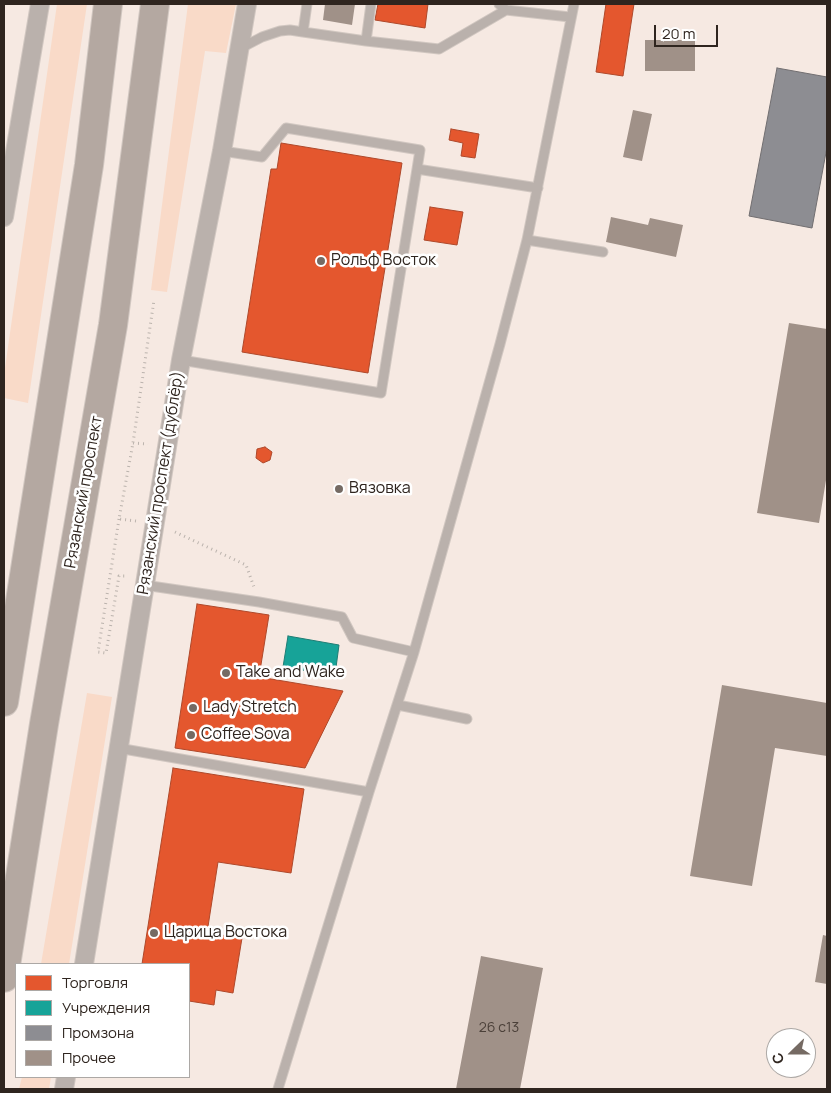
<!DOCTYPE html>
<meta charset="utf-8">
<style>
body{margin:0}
#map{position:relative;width:831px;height:1093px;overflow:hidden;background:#f6e9e2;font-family:Manrope,sans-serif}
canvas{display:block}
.frame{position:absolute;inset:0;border:5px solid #2f251f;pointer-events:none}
.legend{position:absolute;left:15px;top:963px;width:175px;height:115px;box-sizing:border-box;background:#fff;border:1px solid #aca8a5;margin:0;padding:6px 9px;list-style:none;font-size:15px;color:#2f251f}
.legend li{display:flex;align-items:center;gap:10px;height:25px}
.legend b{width:25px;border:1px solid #aca8a5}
.north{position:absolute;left:766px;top:1028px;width:50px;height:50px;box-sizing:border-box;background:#fff;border:1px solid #aca8a5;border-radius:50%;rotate:248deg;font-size:14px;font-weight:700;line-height:20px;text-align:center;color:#2f251f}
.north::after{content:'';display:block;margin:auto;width:18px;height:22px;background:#756a63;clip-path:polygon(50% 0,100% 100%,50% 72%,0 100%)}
.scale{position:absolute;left:654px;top:25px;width:64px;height:22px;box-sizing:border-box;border:2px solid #2f251f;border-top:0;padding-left:6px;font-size:15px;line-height:18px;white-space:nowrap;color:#2f251f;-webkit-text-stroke:4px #fff;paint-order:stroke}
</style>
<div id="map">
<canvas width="831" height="1093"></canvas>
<div class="frame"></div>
<ul class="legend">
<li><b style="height:14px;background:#e4572e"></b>Торговля</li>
<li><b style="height:14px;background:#17a398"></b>Учреждения</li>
<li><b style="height:14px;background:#8d8d92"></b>Промзона</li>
<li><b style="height:14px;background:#a09188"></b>Прочее</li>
</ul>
<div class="north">С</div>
<div class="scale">20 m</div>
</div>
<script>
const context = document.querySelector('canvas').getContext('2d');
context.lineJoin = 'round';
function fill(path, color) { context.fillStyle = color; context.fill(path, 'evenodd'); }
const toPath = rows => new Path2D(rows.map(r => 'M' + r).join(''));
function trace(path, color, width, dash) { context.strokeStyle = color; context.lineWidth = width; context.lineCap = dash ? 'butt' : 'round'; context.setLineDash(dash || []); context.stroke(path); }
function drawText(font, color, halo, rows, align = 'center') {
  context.font = font + ' Manrope,sans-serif'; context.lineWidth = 5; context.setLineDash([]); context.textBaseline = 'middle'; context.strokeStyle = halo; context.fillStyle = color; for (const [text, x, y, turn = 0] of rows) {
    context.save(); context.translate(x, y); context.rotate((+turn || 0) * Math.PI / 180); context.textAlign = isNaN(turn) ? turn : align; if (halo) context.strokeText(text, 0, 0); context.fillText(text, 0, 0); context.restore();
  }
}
const green = toPath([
 [57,4,87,4,28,403,4,398,4,375],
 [188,4,236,4,226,53,205,51,167,292,151,290],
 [87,693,112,697,69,964,41,964],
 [22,1077,51,1077,49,1089,19,1089]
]);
const shops = toPath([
 [378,4,428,4,425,28,375,20,378,4],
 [606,4,634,4,623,76,596,72,606,4],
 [451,129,479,134,475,158,461,156,463,143,449,140,451,129],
 [281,143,402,163,368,373,242,352,271,169,277,169,281,143],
 [430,207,463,212,457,245,424,240,430,207],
 [265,447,272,452,270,460,263,463,256,458,257,449,265,447],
 [197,604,269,615,259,677,343,691,305,768,175,748,197,604],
 [173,768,304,789,291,873,218,862,207,933,242,938,233,993,216,990,214,1005,189,1001,189,964,142,964,173,768]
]);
const public = toPath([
 [288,636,339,645,335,675,283,667,288,636]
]);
const industry = toPath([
 [777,68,827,77,827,147,812,228,749,216,777,68]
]);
const building = toPath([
 [325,4,355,4,352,25,323,20],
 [645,40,695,40,695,71,645,71],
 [633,110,652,114,642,161,623,157],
 [611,217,648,225,650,218,683,225,676,257,606,242],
 [789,323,827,329,827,474,819,523,757,513],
 [722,685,827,703,827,756,775,748,752,886,690,876],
 [823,935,827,936,827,984,815,982],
 [481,956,543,968,520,1089,456,1089]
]);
const path = toPath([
 [133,443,148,444],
 [119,519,98,652,106,653,119,576,128,576],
 [136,521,119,519,133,443,154,300],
 [175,532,246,565,254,587]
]);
const lane = toPath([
 [307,4,303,32,366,41],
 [371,4,366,41,439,49,506,10],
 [499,4,506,10,570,17],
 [241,48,262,37,280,31,290,30,303,32],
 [222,151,262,157,286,128,420,150,417,169,538,188],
 [527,240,603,252],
 [181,360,381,393,417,169],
 [144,585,259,602,342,617,353,638,414,652],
 [398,705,467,719],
 [118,748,369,792],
 [278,1089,369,792,414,652,500,344,527,240,574,4]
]);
const street = toPath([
 [4,217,40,4],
 [84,964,181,360,222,151,247,4],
 [64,1089,66,1077]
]);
const primary = toPath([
 [4,702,89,165,108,4],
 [4,978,44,724,113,325,155,4]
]);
const markers = [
 [321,261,5,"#756a63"],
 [339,489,5,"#756a63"],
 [226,673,5,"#756a63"],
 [193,708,5,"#756a63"],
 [191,735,5,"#756a63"],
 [154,933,5,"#756a63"]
];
const numberNames = [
 ["26 с13",499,1028]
];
const poiNames = [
 ["Рольф Восток",331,261],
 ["Вязовка",349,489],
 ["Take and Wake",236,673],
 ["Lady Stretch",203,708],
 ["Coffee Sova",201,735],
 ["Царица Востока",164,933]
];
const streetNames = [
 ["Рязанский проспект (дублёр)",161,483,-81],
 ["Рязанский проспект",84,492,-80]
];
fill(green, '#f9dac8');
fill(shops, '#e4572e');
trace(shops, '#ae482a', 1);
fill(public, '#17a398');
trace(public, '#1e7d74', 1);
fill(industry, '#8d8d92');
trace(industry, '#716e70', 1);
fill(building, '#a09188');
trace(lane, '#d1c7c1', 11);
trace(street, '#d1c7c1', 20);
trace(primary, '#d1c7c1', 30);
trace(path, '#bbb3ad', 3, [1, 4]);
trace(lane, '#bab1ac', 9);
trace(street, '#bab1ac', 18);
trace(primary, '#b4a8a1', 28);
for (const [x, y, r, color] of markers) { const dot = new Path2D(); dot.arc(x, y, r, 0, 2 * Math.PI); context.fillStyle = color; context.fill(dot); trace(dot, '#fff', 2); }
drawText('14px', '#4b4039', null, numberNames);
drawText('16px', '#2f251f', '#fff', poiNames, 'left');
drawText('16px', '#2f251f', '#fff', streetNames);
</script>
